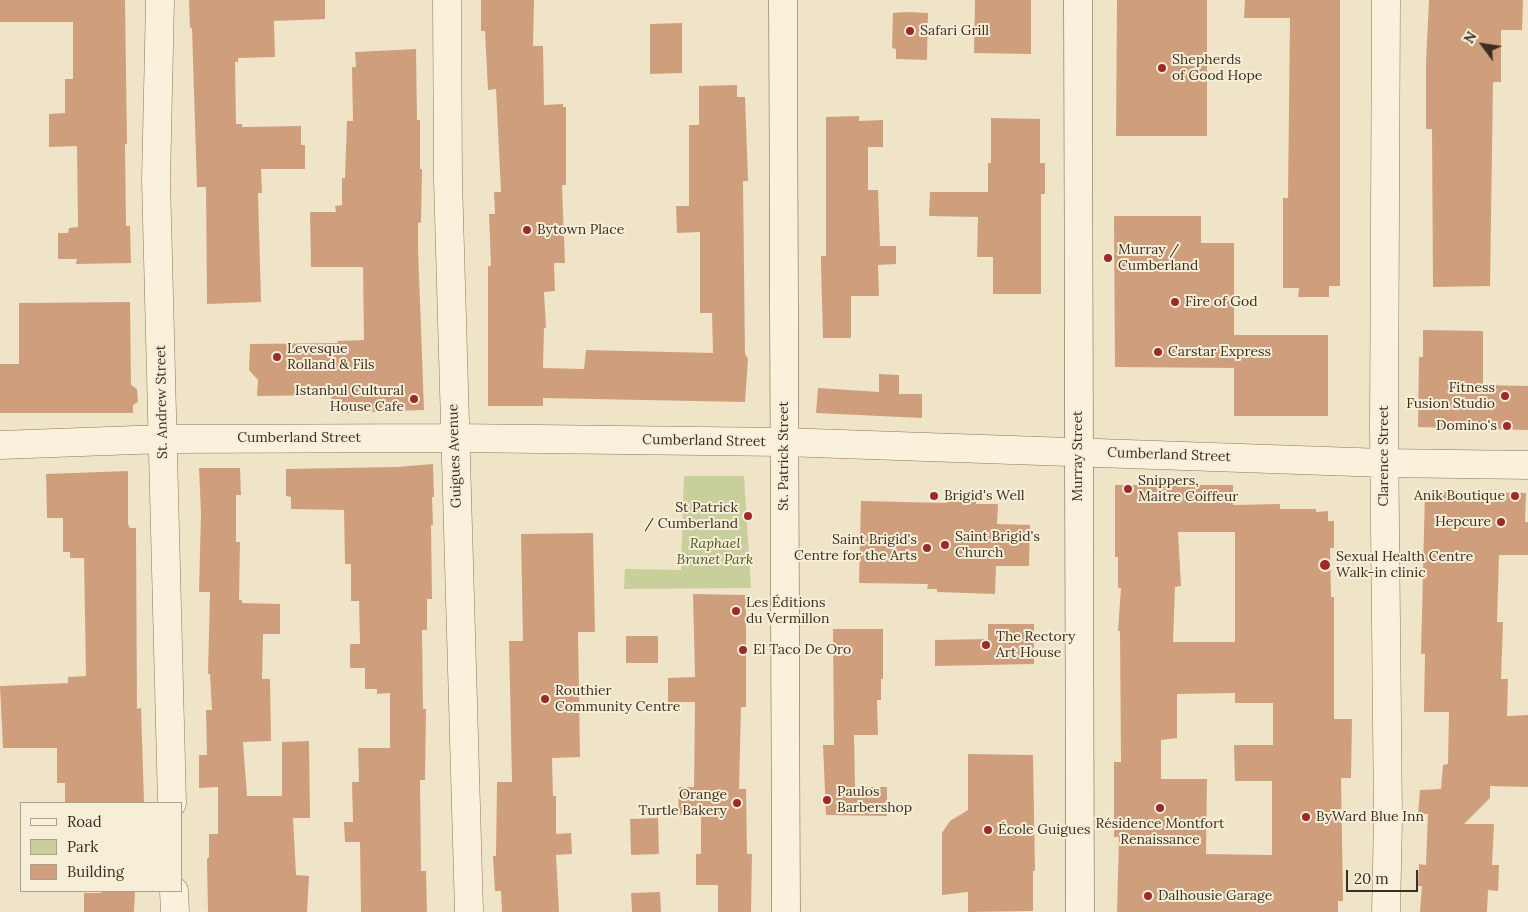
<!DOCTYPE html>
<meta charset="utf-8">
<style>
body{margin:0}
#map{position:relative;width:1528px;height:912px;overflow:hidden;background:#f0e4c8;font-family:Lora,serif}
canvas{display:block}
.legend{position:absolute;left:20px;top:802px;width:162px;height:90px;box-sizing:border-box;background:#f7eed8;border:1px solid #ada18e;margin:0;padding:6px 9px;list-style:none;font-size:15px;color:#3d2e20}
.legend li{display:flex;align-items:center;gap:10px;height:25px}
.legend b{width:25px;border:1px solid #ada18e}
.north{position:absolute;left:1458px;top:20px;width:50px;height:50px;-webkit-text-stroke:4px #f7eed8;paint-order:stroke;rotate:301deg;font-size:14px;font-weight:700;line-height:20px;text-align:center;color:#3d2e20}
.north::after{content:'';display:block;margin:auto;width:18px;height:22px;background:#3d2e20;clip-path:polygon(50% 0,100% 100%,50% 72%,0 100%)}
.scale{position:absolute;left:1346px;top:870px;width:72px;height:22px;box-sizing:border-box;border:2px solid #3d2e20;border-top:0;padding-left:6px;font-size:15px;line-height:18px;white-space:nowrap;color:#3d2e20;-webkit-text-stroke:4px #f7eed8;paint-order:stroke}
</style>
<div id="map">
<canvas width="1528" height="912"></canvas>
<ul class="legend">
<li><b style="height:6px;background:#faf1dc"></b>Road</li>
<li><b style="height:14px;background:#c9cf9b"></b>Park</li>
<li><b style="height:14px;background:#cf9f7d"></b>Building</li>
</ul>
<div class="north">N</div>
<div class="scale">20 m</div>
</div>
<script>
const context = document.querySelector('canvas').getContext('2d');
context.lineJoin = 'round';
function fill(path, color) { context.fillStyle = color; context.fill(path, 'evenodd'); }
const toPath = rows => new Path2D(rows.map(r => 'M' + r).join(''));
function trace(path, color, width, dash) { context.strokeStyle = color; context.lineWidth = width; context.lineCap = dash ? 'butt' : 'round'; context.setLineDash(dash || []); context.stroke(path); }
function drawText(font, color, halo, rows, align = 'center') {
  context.font = font + ' Lora,serif'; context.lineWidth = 4; context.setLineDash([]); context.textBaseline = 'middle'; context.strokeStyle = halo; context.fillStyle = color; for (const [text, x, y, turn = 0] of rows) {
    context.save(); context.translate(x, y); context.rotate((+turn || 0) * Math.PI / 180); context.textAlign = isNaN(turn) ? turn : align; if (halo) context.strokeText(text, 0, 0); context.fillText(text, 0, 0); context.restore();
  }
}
const green = toPath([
 [684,476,744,476,751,588,624,589,625,569,681,570]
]);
const building = toPath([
 [0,0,125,0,127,144,125,144,126,226,130,226,131,263,76,264,77,259,58,259,58,233,68,233,69,228,78,227,77,146,49,147,49,114,65,113,65,79,73,79,73,22,0,22],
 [189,0,325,0,325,19,274,21,275,57,238,58,238,62,235,62,236,124,242,124,242,127,301,126,301,145,305,145,305,169,261,169,262,193,258,193,261,302,207,304,206,187,197,187,192,28,190,28],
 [481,0,534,0,533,46,543,46,544,105,563,104,563,107,566,107,566,185,562,185,565,263,554,263,555,291,544,292,546,328,544,328,543,368,584,369,586,350,713,353,712,313,700,313,700,232,677,233,676,206,689,206,689,125,699,125,699,86,737,85,737,97,745,97,748,181,743,181,745,354,748,359,745,402,543,398,543,406,488,406,488,266,491,266,489,214,495,214,494,192,501,192,496,89,488,90,485,31,481,31],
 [975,0,1031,0,1031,54,974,53],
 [1117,0,1207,0,1207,136,1116,136],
 [1245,0,1340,0,1340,286,1329,286,1329,297,1298,297,1299,288,1283,288,1283,198,1288,198,1290,18,1244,18],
 [1429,0,1523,0,1522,30,1501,30,1501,82,1493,82,1490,286,1433,287,1432,129,1426,129,1426,63],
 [905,12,928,13,927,60,896,59,896,49,892,48,893,13],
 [682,23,682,73,650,74,650,24],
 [416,49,417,120,420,120,420,169,422,169,421,222,418,223,418,248,424,410,332,413,331,395,257,396,258,380,249,370,250,344,338,343,337,341,364,340,363,267,311,267,310,212,336,212,335,206,342,205,342,178,345,178,347,121,353,121,352,67,356,67,355,52],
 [859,116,859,121,883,120,883,147,868,147,868,190,878,190,880,246,896,246,896,264,878,265,879,296,851,296,851,338,823,338,821,266,821,256,826,256,826,117],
 [991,118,1040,119,1040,163,1045,163,1045,194,1041,194,1041,294,993,294,993,257,977,257,978,217,929,216,930,192,988,192,988,163,991,163],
 [1114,216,1201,216,1201,243,1234,243,1234,335,1328,335,1328,416,1234,416,1234,368,1115,367],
 [130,302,131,385,137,389,138,402,133,405,133,413,0,413,0,364,19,364,19,303],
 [1423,330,1483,331,1483,385,1528,386,1528,430,1418,427,1419,357,1423,357],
 [879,374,899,375,899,394,922,394,922,418,816,413,818,388,879,392],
 [433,464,434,497,432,497,433,525,431,525,432,599,427,599,427,630,422,630,423,709,426,709,425,780,420,780,421,871,426,871,427,912,361,912,360,842,345,842,344,822,353,822,352,782,359,782,358,748,390,748,390,693,377,694,377,689,365,689,365,668,350,668,350,644,360,644,359,601,351,601,351,564,345,564,344,510,291,509,291,497,286,496,286,469,397,467],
 [199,468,240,468,241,495,236,495,236,542,240,542,239,600,242,600,242,603,280,604,280,634,263,634,262,679,270,679,271,741,243,742,247,796,282,796,282,742,309,741,310,818,293,818,296,875,309,876,307,912,208,912,207,859,209,857,209,834,218,834,218,787,199,788,199,755,207,755,206,710,212,710,210,674,208,674,210,592,199,592,201,513],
 [128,471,128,524,130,528,136,528,137,709,141,708,144,803,65,803,65,783,57,783,57,748,3,748,0,686,68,683,68,677,86,676,84,558,70,558,70,552,63,552,63,518,47,518,46,474],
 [1115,485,1233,485,1233,505,1280,504,1280,509,1316,509,1316,512,1328,511,1328,521,1334,521,1334,548,1330,548,1331,597,1334,597,1334,719,1352,719,1351,778,1341,778,1343,901,1338,901,1338,912,1117,912,1119,837,1114,837,1114,762,1121,762,1120,631,1118,631,1121,588,1118,588,1118,557,1115,557],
 [1178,532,1235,532,1235,642,1173,642,1175,587,1181,586],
 [1235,693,1235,703,1273,703,1273,745,1234,745,1235,781,1272,781,1272,855,1206,854,1207,779,1161,779,1161,740,1177,738,1177,694],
 [1425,491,1526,493,1525,522,1528,522,1528,555,1499,555,1497,622,1503,622,1501,679,1508,679,1507,716,1528,715,1528,787,1490,786,1490,798,1464,824,1494,824,1492,865,1499,865,1498,891,1488,890,1487,912,1420,912,1422,886,1418,886,1419,864,1426,865,1428,814,1418,814,1420,790,1441,789,1443,765,1448,764,1449,712,1424,712,1425,654,1421,654],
 [947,496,976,496,976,504,998,504,997,524,1030,525,1029,566,996,566,995,594,937,592,937,589,927,589,928,584,859,583,861,501,947,503],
 [593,533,595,632,578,632,580,757,552,758,553,796,556,796,556,834,571,833,572,854,556,855,559,912,502,912,501,891,495,891,493,856,496,856,497,782,512,782,509,641,523,641,521,534],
 [693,594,746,595,746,707,741,707,739,789,746,789,747,854,752,854,751,912,718,912,718,885,696,885,696,854,701,854,701,816,678,815,679,787,694,787,695,702,668,702,668,678,695,677],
 [988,624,1034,624,1034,664,935,666,935,640,988,639],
 [833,629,883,629,883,679,881,679,881,700,877,700,878,735,854,735,855,787,887,787,887,816,826,815,823,745,834,745],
 [626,636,658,636,658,663,626,663],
 [968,754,1033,755,1035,871,1033,871,1033,911,968,912,968,892,942,895,942,833,950,821,968,810],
 [658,818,659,854,631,855,630,819],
 [101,891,135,891,134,912,84,912,84,893,101,893],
 [660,892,661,912,632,912,631,893]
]);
const street = toPath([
 [447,0,448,180,469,912],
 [160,2,156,180,172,803],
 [0,445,163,439,455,438,783,442,1384,463,1528,465],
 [174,891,175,912],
 [1386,912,1388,819,1384,428,1386,0]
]);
const secondary = toPath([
 [783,0,786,912],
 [1078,0,1080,912]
]);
const markers = [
 [910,31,5,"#9e2a2b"],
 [1162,68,5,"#9e2a2b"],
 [527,230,5,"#9e2a2b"],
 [1108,258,5,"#9e2a2b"],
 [1175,302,5,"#9e2a2b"],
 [1158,352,5,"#9e2a2b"],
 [277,357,5,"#9e2a2b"],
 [1505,396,5,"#9e2a2b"],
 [414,399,5,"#9e2a2b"],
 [1507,426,5,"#9e2a2b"],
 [1128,489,5,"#9e2a2b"],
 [934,496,5,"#9e2a2b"],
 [1515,496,5,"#9e2a2b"],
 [748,516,5,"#9e2a2b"],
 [1501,522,5,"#9e2a2b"],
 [945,545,5,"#9e2a2b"],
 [927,548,5,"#9e2a2b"],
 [1325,565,6,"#9e2a2b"],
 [736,611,5,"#9e2a2b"],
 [986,645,5,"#9e2a2b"],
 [743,650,5,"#9e2a2b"],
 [545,699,5,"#9e2a2b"],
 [827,800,5,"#9e2a2b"],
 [737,803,5,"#9e2a2b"],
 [1160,808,5,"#9e2a2b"],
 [1306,817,5,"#9e2a2b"],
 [988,830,5,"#9e2a2b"],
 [1148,896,5,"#9e2a2b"]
];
const poiNames = [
 ["Safari Grill",920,31],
 ["Shepherds",1172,60],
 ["of Good Hope",1172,76],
 ["Bytown Place",537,230],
 ["Murray /",1118,250],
 ["Cumberland",1118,266],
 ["Fire of God",1185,302],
 ["Levesque",287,349],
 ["Rolland & Fils",287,365],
 ["Carstar Express",1168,352],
 ["Fitness",1495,388,"right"],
 ["Fusion Studio",1495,404,"right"],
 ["Istanbul Cultural",404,391,"right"],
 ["House Cafe",404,407,"right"],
 ["Domino's",1497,426,"right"],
 ["Snippers,",1138,481],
 ["Maitre Coiffeur",1138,497],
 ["Brigid's Well",944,496],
 ["Anik Boutique",1505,496,"right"],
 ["St Patrick",738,508,"right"],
 ["/ Cumberland",738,524,"right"],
 ["Hepcure",1491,522,"right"],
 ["Saint Brigid's",955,537],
 ["Church",955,553],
 ["Saint Brigid's",917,540,"right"],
 ["Centre for the Arts",917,556,"right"],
 ["Sexual Health Centre",1336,557],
 ["Walk-in clinic",1336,573],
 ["Les Éditions",746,603],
 ["du Vermillon",746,619],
 ["The Rectory",996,637],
 ["Art House",996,653],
 ["El Taco De Oro",753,650],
 ["Routhier",555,691],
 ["Community Centre",555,707],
 ["Paulos",837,792],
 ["Barbershop",837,808],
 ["Orange",727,795,"right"],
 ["Turtle Bakery",727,811,"right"],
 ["ByWard Blue Inn",1316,817],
 ["Résidence Montfort",1160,824,"center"],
 ["Renaissance",1160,840,"center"],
 ["École Guigues",998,830],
 ["Dalhousie Garage",1158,896]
];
const streetNames = [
 ["St. Andrew Street",162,402,-91],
 ["Cumberland Street",299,438],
 ["Cumberland Street",704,441,1],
 ["Cumberland Street",1169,455,2],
 ["Guigues Avenue",455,456,-92],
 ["St. Patrick Street",784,456,-90],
 ["Murray Street",1078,456,-90],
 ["Clarence Street",1384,456,-90]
];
const parkNames = [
 ["Raphael",715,544],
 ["Brunet Park",715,560]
];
fill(green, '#c9cf9b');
fill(building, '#cf9f7d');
trace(street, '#8d765c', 29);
trace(secondary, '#6f573f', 29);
trace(street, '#faf1dc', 28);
trace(secondary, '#faf1dc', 28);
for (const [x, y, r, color] of markers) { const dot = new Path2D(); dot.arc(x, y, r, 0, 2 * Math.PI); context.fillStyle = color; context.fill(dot); trace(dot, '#f7eed8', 2); }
drawText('14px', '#3d2e20', '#f7eed8', poiNames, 'left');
drawText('14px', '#3d2e20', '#f7eed8', streetNames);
drawText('italic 14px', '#4d5a26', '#f7eed8', parkNames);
</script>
